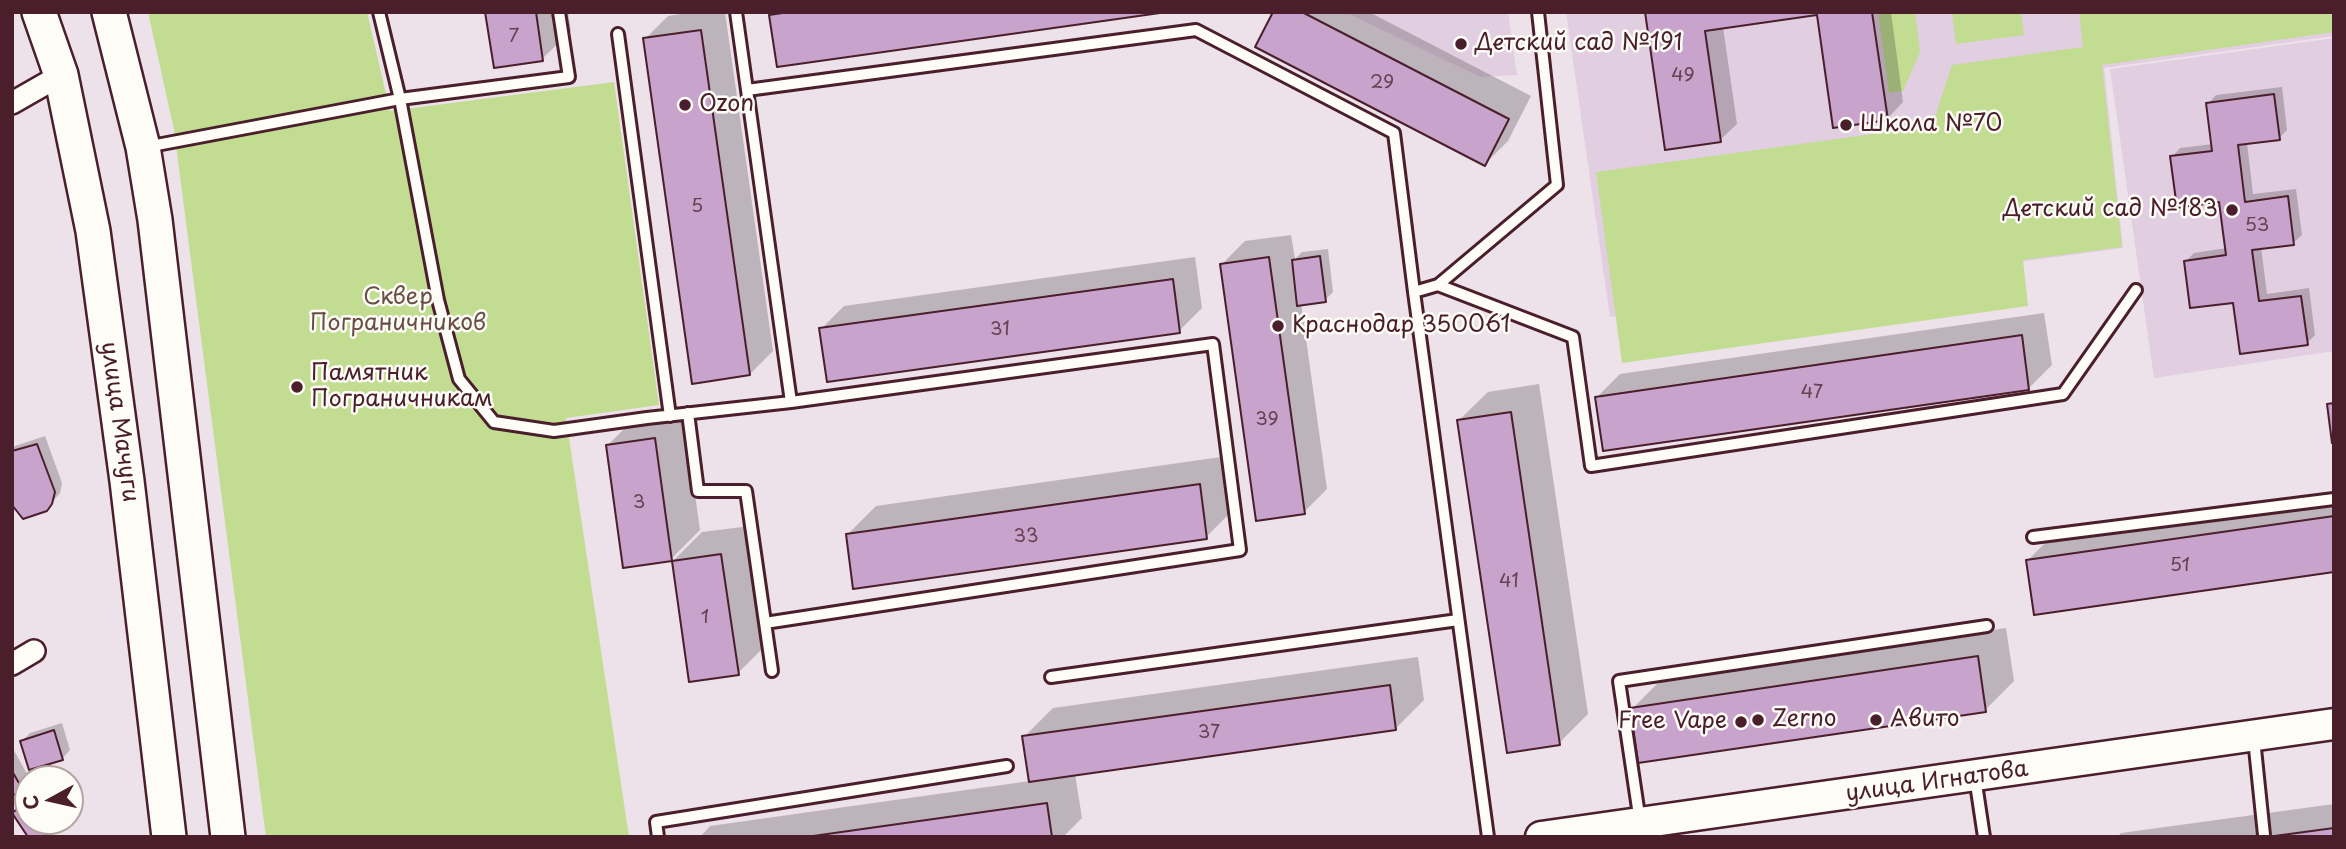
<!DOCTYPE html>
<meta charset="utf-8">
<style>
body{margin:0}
#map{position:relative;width:2346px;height:849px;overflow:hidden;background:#ede1ea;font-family:"Playpen Sans",sans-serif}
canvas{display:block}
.frame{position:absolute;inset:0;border:14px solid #4a1f2b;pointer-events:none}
.north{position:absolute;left:14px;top:765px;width:70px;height:70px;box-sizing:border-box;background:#fdfcf7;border:2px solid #b5a4a5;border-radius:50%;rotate:262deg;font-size:19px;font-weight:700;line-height:28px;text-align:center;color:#4a1f2b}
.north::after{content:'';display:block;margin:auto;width:24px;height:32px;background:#4a1f2b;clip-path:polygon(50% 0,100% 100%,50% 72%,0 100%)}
</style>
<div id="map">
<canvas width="2346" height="849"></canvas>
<div class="frame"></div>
<div class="north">С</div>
</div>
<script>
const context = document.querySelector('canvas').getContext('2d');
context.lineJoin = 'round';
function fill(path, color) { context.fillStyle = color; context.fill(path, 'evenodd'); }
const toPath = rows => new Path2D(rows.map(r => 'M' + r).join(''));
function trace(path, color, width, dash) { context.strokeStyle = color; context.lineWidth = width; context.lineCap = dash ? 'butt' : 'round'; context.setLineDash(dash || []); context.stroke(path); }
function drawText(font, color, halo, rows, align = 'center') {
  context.font = font + ' "Playpen Sans",sans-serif'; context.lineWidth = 5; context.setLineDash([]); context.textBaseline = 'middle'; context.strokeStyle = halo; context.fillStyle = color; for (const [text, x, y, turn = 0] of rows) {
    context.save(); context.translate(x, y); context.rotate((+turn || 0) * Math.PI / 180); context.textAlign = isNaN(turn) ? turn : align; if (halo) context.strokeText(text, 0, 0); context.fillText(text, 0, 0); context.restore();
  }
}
const built = toPath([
 [1345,12,1508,12,1517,75,1480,77],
 [1566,12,2334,12,2334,36,2104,68,2123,248,1610,317],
 [2334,38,2334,351,2154,378,2110,69]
]);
const green = toPath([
 [148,12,367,12,390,111,614,82,659,405,566,418,629,837,266,837,174,130],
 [1878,12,1915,12,1920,52,1903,91,1889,93],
 [1952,12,2021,12,2024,35,1956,44],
 [2079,12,2334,12,2334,32,2102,65,2122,247,2023,260,2028,306,1622,363,1596,172,1932,126,1952,65,2083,47]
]);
const shadow = toPath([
 [487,12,568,12,571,31,542,59],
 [694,12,725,12,773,351,750,374,645,39,668,16],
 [1275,12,1369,12,1531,96,1508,141,1485,164],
 [1647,12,1891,12,1903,102,1887,119,1819,13,1723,27,1737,124,1720,140],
 [2282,87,2287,130,2279,138,2247,143,2253,194,2296,189,2302,235,2293,243,2261,247,2267,294,2309,288,2315,335,2307,343,2234,301,2186,261,2194,253,2227,248,2221,200,2172,157,2180,148,2213,144,2208,104,2216,95],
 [1291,235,1295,259,1302,252,1328,249,1333,292,1325,300,1301,303,1327,489,1304,512,1222,264,1245,241],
 [1195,257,1202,308,1179,331,821,329,844,306],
 [2044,313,2052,365,2029,388,1597,397,1620,374],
 [1539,384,1588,714,1559,743,1459,420,1488,392],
 [683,410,700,530,671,559,608,445,637,416],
 [45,436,62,483,60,493,46,509,12,502,12,447],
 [1228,456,1235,508,1206,537,847,535,876,506],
 [2334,492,2334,570,2028,560,2057,531],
 [750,526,767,644,738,673,673,561,702,532],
 [2006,628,2014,681,1985,710,1632,709,1661,680],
 [1418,657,1424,700,1395,729,1075,774,1082,818,1063,837,700,837,710,826,1030,781,1024,737,1053,708],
 [62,723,70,750,62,759,22,741,30,733],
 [12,747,30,779,22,788,12,794],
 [2334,804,2334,837,2117,837,2121,833]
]);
const building = toPath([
 [485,12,536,12,543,61,494,68,485,12],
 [789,12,1167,12,777,67,769,15,789,12],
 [1273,12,1302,12,1509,119,1485,166,1255,47,1273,12],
 [1645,12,1872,12,1888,120,1833,128,1817,15,1705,31,1721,142,1665,150,1645,12],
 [701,30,750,375,692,384,643,38,701,30],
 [2274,94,2280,140,2238,145,2245,202,2288,196,2294,245,2252,250,2259,301,2301,296,2308,345,2240,354,2233,303,2190,308,2184,261,2226,255,2219,202,2177,208,2170,156,2212,151,2206,103,2274,94],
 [1320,256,1326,302,1297,306,1292,260,1320,256],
 [1269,257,1305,514,1256,521,1220,264,1269,257],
 [1173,279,1180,333,827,382,819,328,1173,279],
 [2022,335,2029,390,1603,451,1595,397,2022,335],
 [2334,403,2334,443,2332,443,2327,404,2334,403],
 [1511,412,1560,745,1507,753,1457,420,1511,412],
 [655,438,672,561,623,568,606,445,655,438],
 [37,444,55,492,52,504,47,511,23,519,12,505,12,451,37,444],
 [1200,484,1207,539,853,589,846,534,1200,484],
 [2334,516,2334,572,2034,615,2026,560,2334,516],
 [721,554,739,675,689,682,672,561,721,554],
 [1978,656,1986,712,1638,763,1630,708,1978,656],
 [1390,685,1396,730,1029,782,1022,736,1390,685],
 [54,730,63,760,29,770,20,741,54,730],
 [12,771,23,790,12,796,12,771],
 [28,801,28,821,54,821,58,826,43,837,28,837,12,813,28,801],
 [1047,803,1052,837,806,837,1047,803],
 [2334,828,2334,837,2267,837,2334,828]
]);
const lane = toPath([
 [379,12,400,99,569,77,559,12],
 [736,12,747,90],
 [618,34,670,416],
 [146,147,400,99,438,300,459,379,494,422,554,431,647,418,791,402,1213,344,1240,550,765,623],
 [1438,285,1573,337,1591,466,2063,394,2136,290],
 [791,402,747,90,1196,30,1394,133,1414,292],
 [688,413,698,491,746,491,772,671],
 [2033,537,2334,499],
 [1051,677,1458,620],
 [2254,739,2264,835],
 [1975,777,1984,837],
 [1640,822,1619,681,1987,626],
 [658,837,656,822,1007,766],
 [1488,837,1414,292,1438,285,1557,185,1538,12]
]);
const street = toPath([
 [12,103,61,75],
 [12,664,34,651]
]);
const secondary = toPath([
 [1541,837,2334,724]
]);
const primary = toPath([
 [39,12,61,75,93,231,127,481,169,837],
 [109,12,143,147,155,220,228,837]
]);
const markers = [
 [1461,44,7,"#4a1f2b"],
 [685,105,7,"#4a1f2b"],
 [1846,125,7,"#4a1f2b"],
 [2232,210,7,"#4a1f2b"],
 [1278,326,7,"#4a1f2b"],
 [297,387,7,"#4a1f2b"],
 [1758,720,7,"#4a1f2b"],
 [1876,720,7,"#4a1f2b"],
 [1741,722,7,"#4a1f2b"]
];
const numberNames = [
 ["7",514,37],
 ["49",1683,76],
 ["29",1382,83],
 ["5",697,207],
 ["53",2257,226],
 ["31",1000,330],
 ["47",1812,393],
 ["39",1267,420],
 ["3",639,503],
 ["33",1026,537],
 ["51",2180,566],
 ["41",1509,582],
 ["1",705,618],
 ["37",1209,733]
];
const poiNames = [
 ["Детский сад №191",1475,44],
 ["Ozon",699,105],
 ["Школа №70",1860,125],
 ["Детский сад №183",2218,210,"right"],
 ["Краснодар 350061",1292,326],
 ["Памятник",311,374],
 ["Пограничникам",311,400],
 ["Zerno",1772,720],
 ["Авито",1890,720],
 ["Free Vape",1727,722,"right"]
];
const parkNames = [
 ["Сквер",398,298],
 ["Пограничников",398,324]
];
const streetNames = [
 ["улица Мачуги",119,422,82],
 ["улица Игнатова",1937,782,-8]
];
fill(built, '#e2cee1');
fill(green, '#c2dc92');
fill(shadow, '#0003');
fill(building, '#c8a3cb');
trace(building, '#4a1f2b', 2);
trace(lane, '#4a1f2b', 16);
trace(street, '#4a1f2b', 26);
trace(secondary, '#4a1f2b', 35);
trace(primary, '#4a1f2b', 38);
trace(lane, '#fdfcf7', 10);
trace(street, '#fdfcf7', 21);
trace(secondary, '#fdfcf7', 30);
trace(primary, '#fdfcf7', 33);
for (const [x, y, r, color] of markers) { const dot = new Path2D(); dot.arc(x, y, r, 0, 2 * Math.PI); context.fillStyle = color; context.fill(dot); trace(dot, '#fdfcf7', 2.5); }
drawText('19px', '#6a4053', null, numberNames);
drawText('23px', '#4a1f2b', '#fdfcf7', poiNames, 'left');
drawText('23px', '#684e45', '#fdfcf7', parkNames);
drawText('23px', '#4a1f2b', '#fdfcf7', streetNames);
</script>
